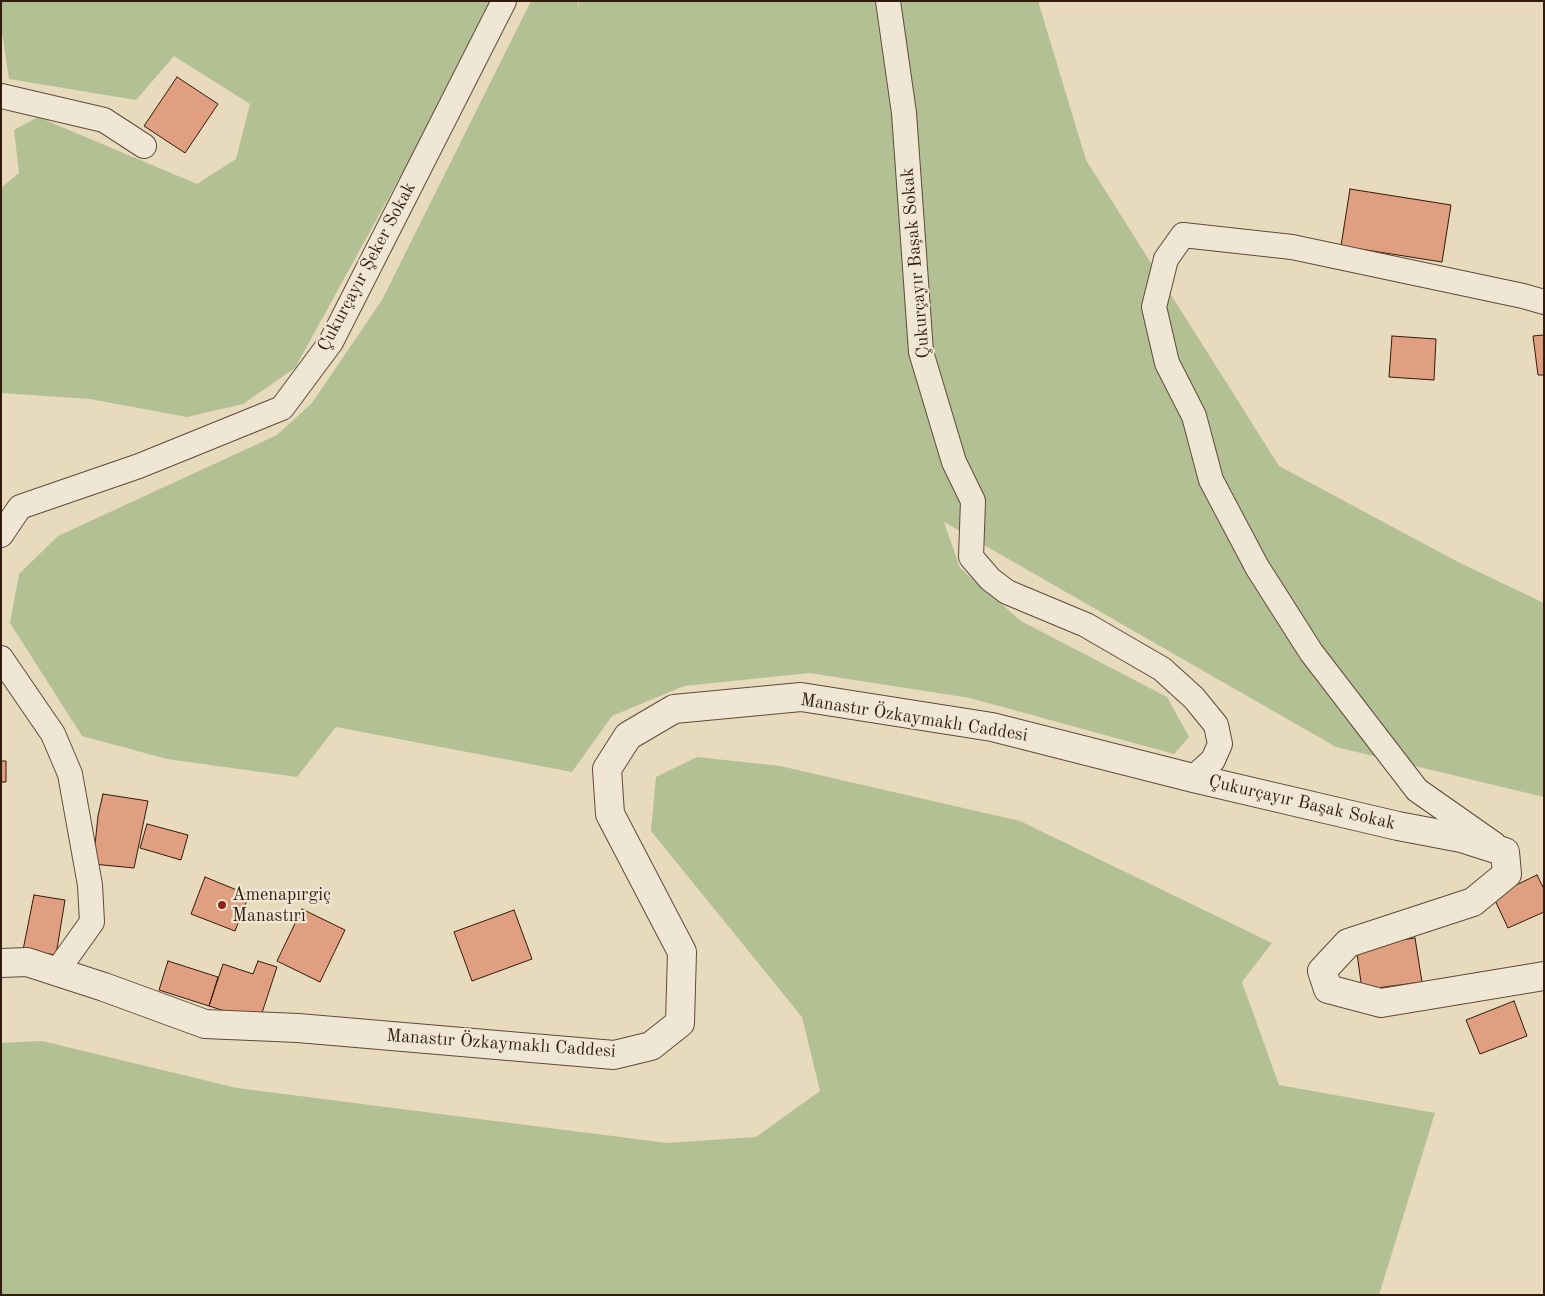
<!DOCTYPE html>
<meta charset="utf-8">
<style>
body{margin:0}
#map{position:relative;width:1545px;height:1296px;overflow:hidden;background:#e7dabd;font-family:"Old Standard TT",serif}
canvas{display:block}
.frame{position:absolute;inset:0;border:2px solid #311b0d;pointer-events:none}
</style>
<div id="map">
<canvas width="1545" height="1296"></canvas>
<div class="frame"></div>
</div>
<script>
const context = document.querySelector('canvas').getContext('2d');
context.lineJoin = 'round';
function fill(path, color) { context.fillStyle = color; context.fill(path, 'evenodd'); }
const toPath = rows => new Path2D(rows.map(r => 'M' + r).join(''));
function trace(path, color, width, dash) { context.strokeStyle = color; context.lineWidth = width; context.lineCap = dash ? 'butt' : 'round'; context.setLineDash(dash || []); context.stroke(path); }
function drawText(font, color, halo, rows, align = 'center') {
  context.font = font + ' "Old Standard TT",serif'; context.lineWidth = 4.5; context.setLineDash([]); context.textBaseline = 'middle'; context.strokeStyle = halo; context.fillStyle = color; for (const [text, x, y, turn = 0] of rows) {
    context.save(); context.translate(x, y); context.rotate((+turn || 0) * Math.PI / 180); context.textAlign = isNaN(turn) ? turn : align; if (halo) context.strokeText(text, 0, 0); context.fillText(text, 0, 0); context.restore();
  }
}
const green = toPath([
 [1,1,493,1,485,22,295,368,243,404,187,417,90,399,1,393,1,188,19,173,14,130,38,117,197,184,236,159,250,104,174,56,136,100,9,79,1,26],
 [531,1,578,1,578,10,579,1,1038,1,1086,160,1279,466,1458,562,1544,603,1544,797,1336,747,944,522,960,568,1021,621,1167,697,1189,737,1174,754,970,698,810,673,684,686,612,716,572,772,336,727,297,777,167,759,82,736,10,623,19,574,58,536,277,435,312,403,382,300],
 [697,757,780,766,1020,821,1272,943,1242,982,1279,1085,1435,1113,1379,1295,1,1295,1,1043,42,1041,237,1088,667,1143,756,1137,820,1091,802,1017,651,831,656,777]
]);
const building = toPath([
 [177,77,218,104,185,153,144,126,177,77],
 [1350,189,1451,205,1442,262,1341,246,1350,189],
 [1544,335,1544,375,1538,375,1533,336,1544,335],
 [1392,336,1436,339,1434,380,1389,377,1392,336],
 [1,761,6,761,6,782,1,782,1,761],
 [103,794,148,801,134,868,93,864,98,816,103,794],
 [147,824,188,835,181,860,140,848,147,824],
 [1537,875,1544,889,1544,912,1508,928,1493,896,1537,875],
 [205,877,249,895,235,931,191,914,205,877],
 [34,895,65,900,56,955,23,950,34,895],
 [302,909,345,930,320,982,277,961,302,909],
 [514,910,532,959,472,981,454,932,514,910],
 [1415,938,1422,982,1362,990,1356,946,1415,938],
 [168,961,218,977,209,1006,159,990,168,961],
 [258,961,277,967,259,1022,209,1006,223,964,253,974,258,961],
 [1514,1001,1527,1036,1480,1054,1466,1020,1514,1001]
]);
const minor = toPath([
 [888,1,904,113,921,352,954,462,973,501,971,557,990,579,1007,592,1086,625,1162,669,1194,698,1216,725,1220,744,1213,760,1193,778],
 [1,96,104,120,144,146],
 [1,535,20,507,139,466,282,408,331,342,504,1],
 [1,658,53,734,70,774,90,885,92,922,57,971],
 [1494,844,1417,790,1311,652,1257,567,1211,480,1194,416,1167,363,1154,307,1166,259,1183,235,1292,247,1523,296,1544,302]
]);
const tertiary = toPath([
 [1,963,27,962,104,987,205,1024,298,1028,614,1055,651,1046,680,1023,682,952,610,814,607,769,628,736,674,709,801,697,992,727,1193,778,1398,826,1461,838,1505,852,1507,874,1473,902,1348,943,1322,971,1328,989,1381,1003,1544,976]
]);
const markers = [
 [222,905,5,"#8f2418"]
];
const streetNames = [
 ["Çukurçayır Başak Sokak",916,263,-95],
 ["Çukurçayır Şeker Sokak",367,267,-62],
 ["Manastır Özkaymaklı Caddesi",914,718,9],
 ["Çukurçayır Başak Sokak",1302,803,13],
 ["Manastır Özkaymaklı Caddesi",501,1044,4]
];
const poiNames = [
 ["Amenapırgiç",232,895],
 ["Manastırı",232,916]
];
fill(green, '#b3c093');
fill(building, '#e19f81');
trace(building, '#311b0d', 1);
trace(minor, '#5e4b39', 26);
trace(tertiary, '#5e4b39', 30);
trace(minor, '#efe7d4', 24);
trace(tertiary, '#efe7d4', 28);
for (const [x, y, r, color] of markers) { const dot = new Path2D(); dot.arc(x, y, r, 0, 2 * Math.PI); context.fillStyle = color; context.fill(dot); trace(dot, '#efe7d4', 2); }
drawText('18px', '#311b0d', '#efe7d4', streetNames);
drawText('18px', '#311b0d', '#efe7d4', poiNames, 'left');
</script>
